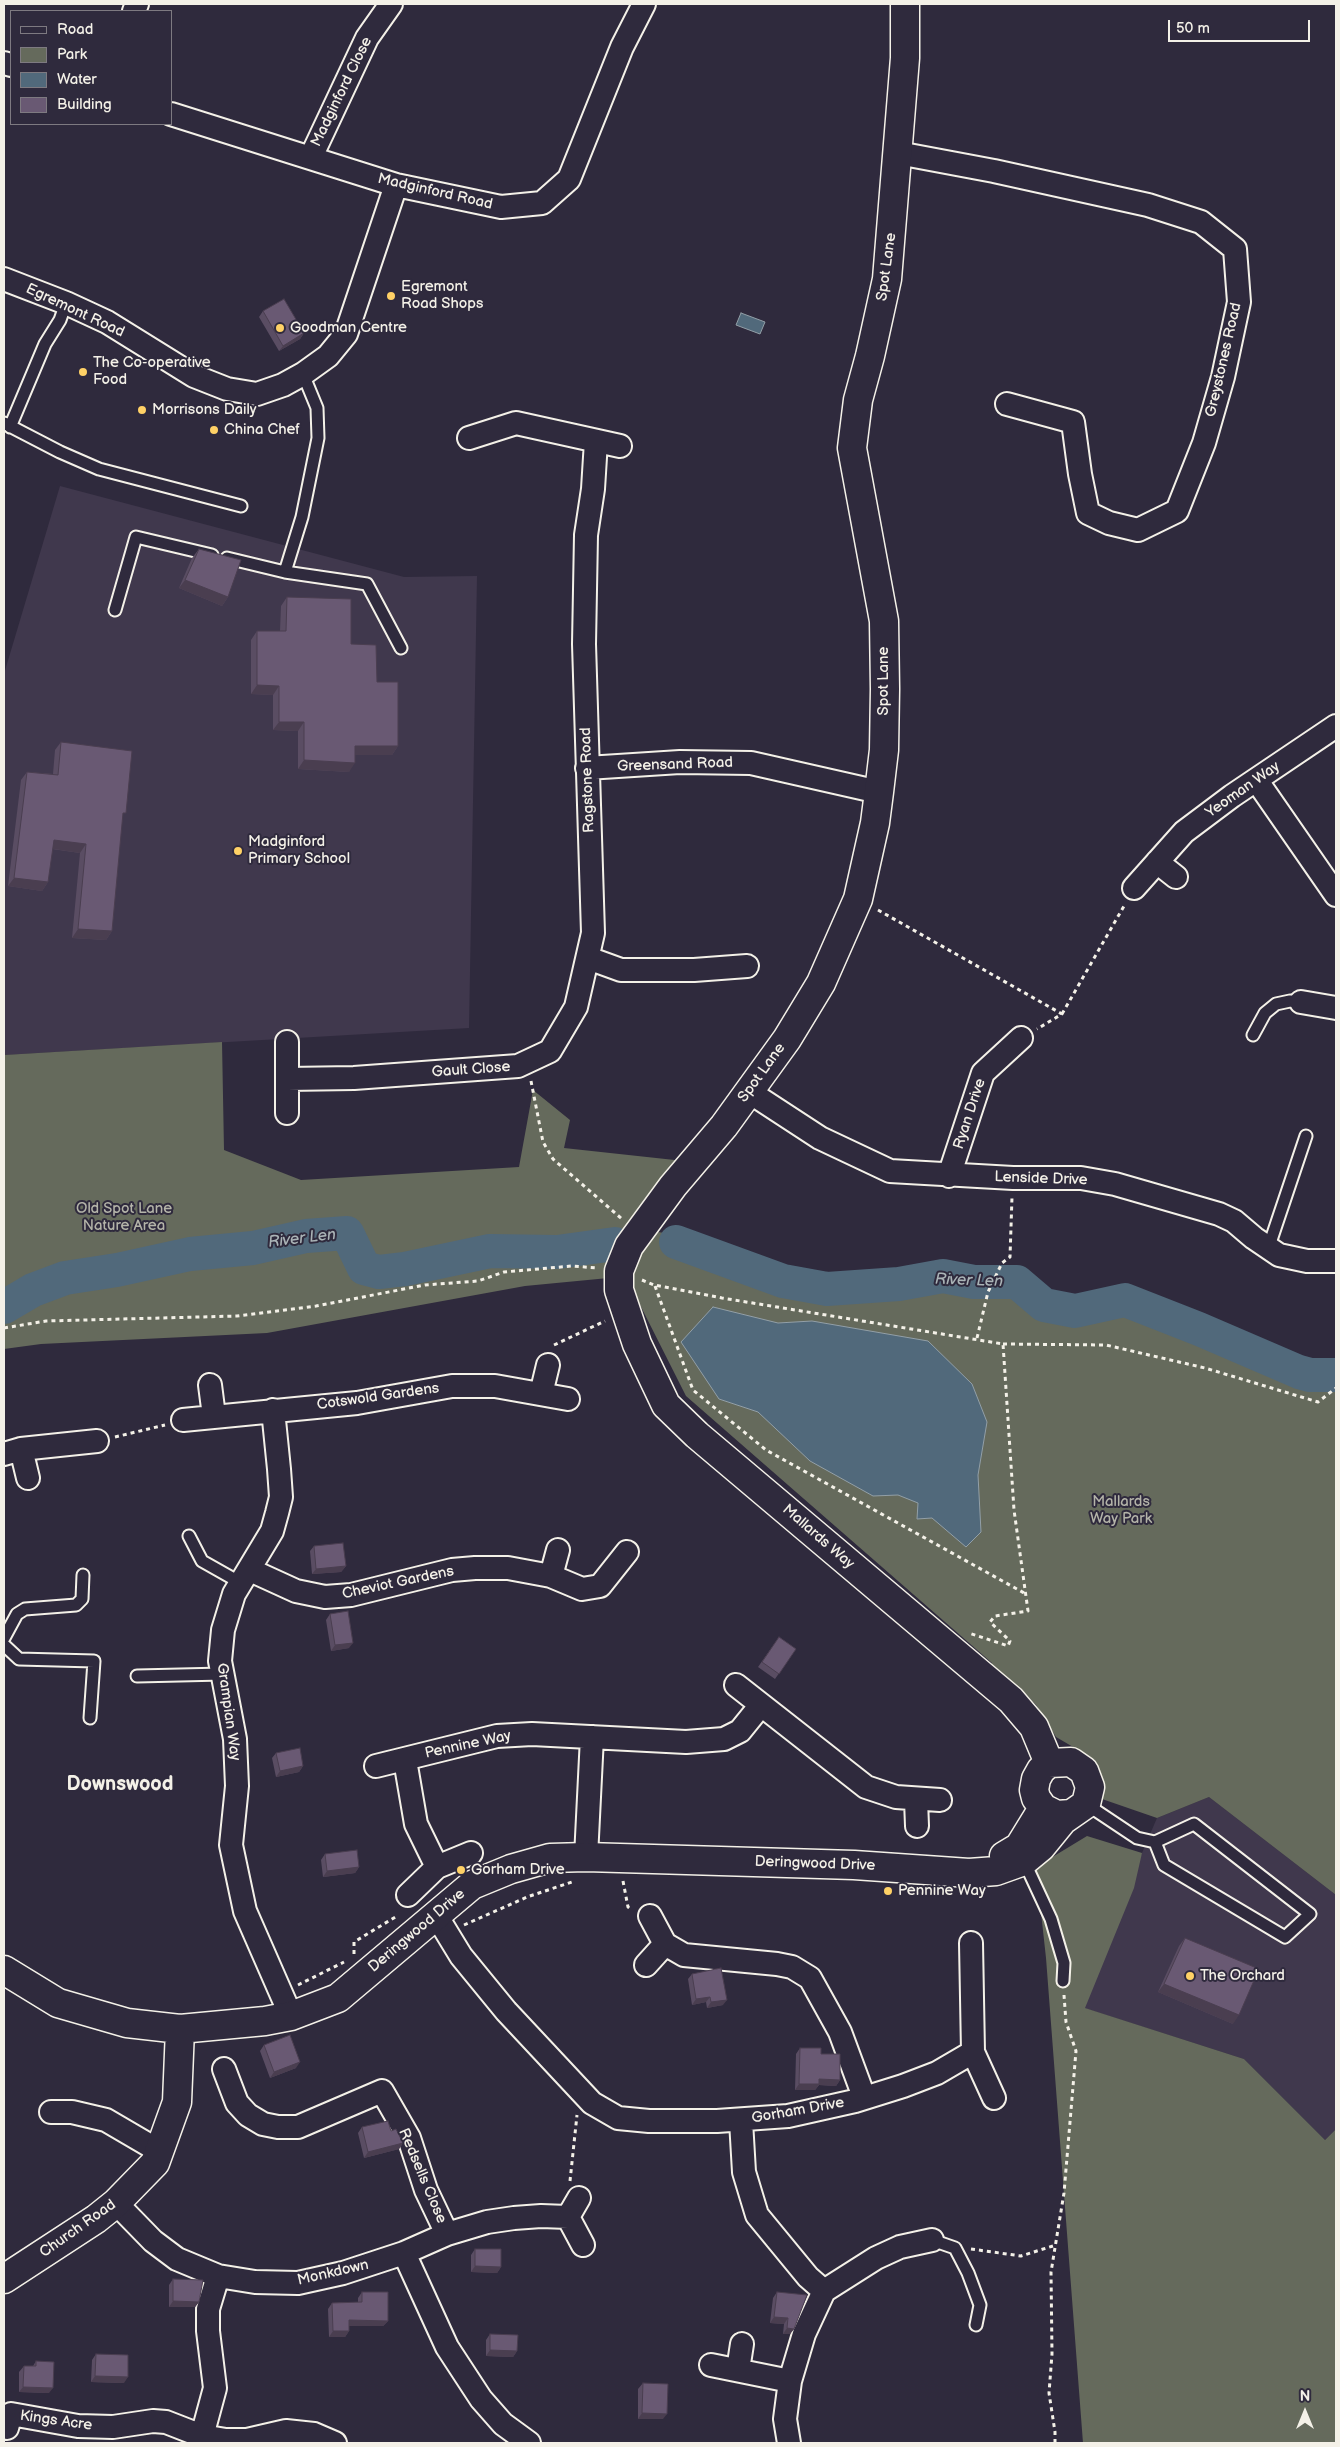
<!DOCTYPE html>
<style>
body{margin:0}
#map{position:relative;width:1340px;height:2447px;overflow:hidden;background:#2f2a3d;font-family:"Balsamiq Sans",sans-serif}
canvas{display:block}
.frame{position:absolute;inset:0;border:5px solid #f4f1e8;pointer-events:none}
.legend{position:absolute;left:10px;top:10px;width:162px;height:115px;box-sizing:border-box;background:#2f2a3d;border:1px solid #7e7a81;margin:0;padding:6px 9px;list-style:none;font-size:15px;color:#f4f1e8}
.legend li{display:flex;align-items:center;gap:10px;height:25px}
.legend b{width:25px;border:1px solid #7e7a81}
.north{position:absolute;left:1280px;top:2387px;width:50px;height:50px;-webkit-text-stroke:4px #2f2a3d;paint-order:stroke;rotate:0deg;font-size:14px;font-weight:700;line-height:20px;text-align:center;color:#f4f1e8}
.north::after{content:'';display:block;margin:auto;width:18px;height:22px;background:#f4f1e8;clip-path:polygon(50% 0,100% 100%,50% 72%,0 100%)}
.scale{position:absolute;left:1168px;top:20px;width:142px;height:22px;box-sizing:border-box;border:2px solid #f4f1e8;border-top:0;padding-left:6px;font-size:15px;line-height:18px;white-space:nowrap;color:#f4f1e8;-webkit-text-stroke:4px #2f2a3d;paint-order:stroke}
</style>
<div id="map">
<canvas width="1340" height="2447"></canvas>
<div class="frame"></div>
<ul class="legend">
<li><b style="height:6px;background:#2f2a3d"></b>Road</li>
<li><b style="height:14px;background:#656a5c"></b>Park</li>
<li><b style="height:14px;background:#51697b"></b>Water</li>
<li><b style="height:14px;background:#695973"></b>Building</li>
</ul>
<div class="north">N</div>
<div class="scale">50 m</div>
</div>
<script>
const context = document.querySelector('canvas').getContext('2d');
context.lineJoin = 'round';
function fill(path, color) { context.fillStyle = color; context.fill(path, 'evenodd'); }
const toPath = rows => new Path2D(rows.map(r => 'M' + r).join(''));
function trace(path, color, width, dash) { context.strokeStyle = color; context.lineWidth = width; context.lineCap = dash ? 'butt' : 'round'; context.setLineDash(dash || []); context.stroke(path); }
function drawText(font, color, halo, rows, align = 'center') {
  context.font = font + ' "Balsamiq Sans",sans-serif'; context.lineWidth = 4; context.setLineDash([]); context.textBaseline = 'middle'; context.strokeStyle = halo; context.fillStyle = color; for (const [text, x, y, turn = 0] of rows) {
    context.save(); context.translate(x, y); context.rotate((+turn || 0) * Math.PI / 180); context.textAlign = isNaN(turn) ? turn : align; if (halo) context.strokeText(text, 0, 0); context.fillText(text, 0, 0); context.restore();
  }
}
const built = toPath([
 [60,486,404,577,477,576,469,1028,4,1055,4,674],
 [1209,1797,1336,1895,1336,2129,1325,2140,1244,2059,1084,2008,1142,1853,1157,1818]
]);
const green = toPath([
 [222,1042,224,1150,301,1180,519,1167,533,1090,570,1120,564,1148,693,1162,650,1231,680,1235,760,1265,806,1278,839,1280,922,1271,1007,1269,1030,1291,1052,1301,1073,1302,1125,1297,1298,1368,1325,1373,1336,1372,1336,1895,1209,1797,1157,1818,1102,1799,1094,1773,1080,1751,1056,1737,1036,1705,1024,1692,991,1665,992,1663,686,1396,633,1291,619,1277,525,1286,267,1333,41,1344,4,1349,4,1055],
 [1087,1836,1142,1853,1134,1888,1085,2008,1244,2059,1325,2140,1336,2129,1336,2443,1083,2443,1046,1958,1036,1867]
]);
const water = toPath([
 [741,313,765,322,760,334,736,325,741,313],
 [713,1307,778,1323,812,1321,928,1341,972,1384,987,1422,978,1475,981,1532,966,1547,932,1518,917,1519,918,1503,898,1495,873,1496,810,1461,758,1412,719,1399,681,1342,713,1307]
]);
const river = toPath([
 [676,1242,783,1281,827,1289,899,1284,943,1276,974,1282,1017,1282,1044,1305,1075,1311,1125,1300,1199,1329,1299,1372,1310,1375,1336,1375],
 [4,1307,33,1290,65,1278,117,1270,190,1254,253,1248,306,1236,347,1233,364,1268,379,1272,405,1269,490,1251,557,1252,615,1244]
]);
const path = toPath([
 [878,910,1062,1014,1037,1029],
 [1062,1014,1124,906],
 [531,1081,543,1142,553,1159,622,1219],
 [642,1280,654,1285,722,1298,1003,1344,1014,1510,1028,1611,995,1616,990,1622,1010,1641,1008,1646,969,1633],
 [655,1286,693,1390,766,1450,1026,1594],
 [4,1328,46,1321,237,1316,316,1306,425,1285,478,1281,504,1272,572,1266,598,1268],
 [977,1338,988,1292,1002,1263,1010,1257,1012,1197],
 [1003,1344,1106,1345,1205,1368,1318,1402,1336,1388],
 [554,1345,605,1321],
 [115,1437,165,1425],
 [623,1881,628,1907,632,1910],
 [464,1925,527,1897,575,1881],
 [354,1954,354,1942,397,1916],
 [298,1985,344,1962],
 [570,2181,577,2115],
 [971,2249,1021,2256,1056,2245],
 [1055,2443,1055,2432,1049,2393,1052,2354,1051,2272,1064,2193,1076,2051,1066,2022,1064,1995]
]);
const service = toPath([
 [4,423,60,452,99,469,241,506],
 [10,427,45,344,60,320,66,303],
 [227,558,285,572,302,517,318,438,317,408,303,374],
 [285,572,367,584,401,648],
 [115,610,136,537,212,555],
 [1253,1035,1265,1013,1276,1004,1290,1001,1301,1002],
 [1268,1249,1306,1136],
 [189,1536,202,1561,241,1583],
 [4,1638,17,1614,25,1609,76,1605,82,1599,83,1575],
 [4,1645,19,1659,94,1661,90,1718],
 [137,1676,223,1674],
 [1086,1804,1137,1838,1155,1842,1194,1824,1310,1914,1285,1937,1164,1865,1155,1842],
 [1024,1861,1051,1919,1064,1963,1063,1981],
 [932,2240,955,2248,968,2273,980,2305,976,2325]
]);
const minor = toPath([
 [134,11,137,4],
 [4,63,11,65],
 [171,114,396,185,501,207,542,203,569,179,622,47,644,4],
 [898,153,994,171,1148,205,1201,222,1235,249,1239,302,1223,377,1204,443,1177,511,1138,530,1109,523,1088,513,1080,474,1073,422,1007,404],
 [311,157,367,38,391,4],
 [4,279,66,303,107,322,194,376,227,389,257,394,283,385,303,374,328,356,346,334,396,185],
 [469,438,516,423,620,446],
 [587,768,680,762,751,763,879,792],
 [1257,781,1336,895],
 [1157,862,1176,877],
 [1134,888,1184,832,1232,796,1336,726],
 [588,958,621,970,694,970,747,966],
 [1301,1002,1336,1008],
 [287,1042,287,1113],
 [287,1079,354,1078,518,1066,550,1051,576,1007,593,933,584,644,586,535,593,489,596,441],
 [748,1091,820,1138,890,1171,1013,1178,1081,1178,1115,1184,1219,1214,1234,1221,1254,1238,1279,1255,1307,1261,1336,1261],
 [949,1176,983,1073,1021,1038],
 [210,1385,214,1416],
 [541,1394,548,1365],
 [273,1410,279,1469,281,1497,277,1513,272,1531,234,1594,223,1630,220,1661,235,1739,237,1786,231,1845,245,1911,291,2016],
 [183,1420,357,1403,452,1386,495,1386,568,1399],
 [21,1449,28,1478],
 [4,1454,21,1449,97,1441],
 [250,1570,296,1591,325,1597,351,1595,452,1570,475,1568,508,1568,551,1576,582,1589,600,1586,627,1552],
 [551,1576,558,1550],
 [736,1685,866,1787,896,1797,940,1800],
 [405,1760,416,1824,437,1867],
 [376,1766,497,1736,532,1734,686,1742,724,1739,740,1731,761,1705],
 [916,1800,917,1826],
 [586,1857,592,1737],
 [408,1895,437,1867,471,1853],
 [436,1915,461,1956,506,2011,592,2103,618,2118,649,2121,717,2121,788,2116,855,2101,903,2086,937,2073,973,2052],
 [650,1916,665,1944,684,1955,777,1964,792,1967,810,1978,840,2032,864,2097],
 [971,1943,973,2052,994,2098],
 [646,1965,665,1944],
 [224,2069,237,2103,248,2115,263,2124,278,2127,298,2127,382,2091,409,2138,426,2190,447,2234],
 [51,2112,72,2112,106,2120,159,2151],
 [741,2121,744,2172,757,2215,808,2277,824,2291],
 [116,2203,153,2241,177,2259,218,2276,255,2282,298,2283,343,2273,404,2253,447,2234,487,2222,514,2218,541,2216,568,2217,583,2245],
 [568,2217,579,2198],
 [404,2253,447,2347,481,2399,503,2424,529,2443],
 [711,2365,790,2381],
 [738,2370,742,2344],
 [7,2428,11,2414,78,2426,113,2427,153,2421,166,2422,202,2436,226,2440,247,2440,286,2431,314,2434,335,2443],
 [202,2436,215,2388,208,2331,208,2309,218,2276],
 [789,2443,785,2419,790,2381,804,2334,824,2291,876,2258,900,2247,932,2240]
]);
const tertiary = toPath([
 [905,4,905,58,887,279,870,356,858,400,852,448,884,621,885,689,884,750,879,792,875,823,858,899,821,983,787,1039,724,1126,673,1186,629,1246,619,1271,619,1290,637,1344,666,1405,697,1435,1011,1700,1034,1727,1049,1763],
 [1004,1856,1019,1847,1043,1808],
 [4,1970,58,2003,127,2023,180,2029,265,2021,291,2016,338,1998,472,1885,511,1869,550,1858,586,1857,854,1865,969,1873,996,1871,1024,1861,1041,1847,1063,1820,1086,1804,1090,1787,1084,1771,1071,1762,1049,1763,1041,1770,1036,1779,1034,1790,1036,1798,1043,1808,1057,1815,1071,1814],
 [4,2279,96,2219,116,2203,155,2163,177,2102,180,2029]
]);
const wall = toPath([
 [263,311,304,333,300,339,279,351,259,317],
 [199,549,228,597,222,606,179,588,192,558],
 [287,597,351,644,377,682,398,746,392,755,355,755,349,772,298,769,298,731,273,730,273,695,251,694,251,640,257,631,280,631,281,606],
 [61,742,122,819,112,931,106,940,72,938,80,853,52,849,48,882,42,891,8,886,21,780,27,772,53,774,55,750],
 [314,1546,346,1566,341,1572,312,1574,310,1551],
 [330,1614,349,1648,331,1651,326,1620],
 [779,1637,796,1649,775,1679,758,1667],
 [276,1753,303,1766,299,1772,276,1777,272,1758],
 [325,1854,359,1867,355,1873,323,1877,321,1860],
 [1185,1938,1233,2024,1158,1992,1179,1946],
 [692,1974,723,2005,707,2008,706,2002,692,2005,688,1979],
 [264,2045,296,2068,270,2078,260,2051],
 [800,2048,821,2054,840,2080,836,2086,819,2085,815,2090,795,2090,796,2054],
 [362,2127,391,2131,403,2143,399,2149,364,2158,358,2133],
 [475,2249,501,2267,497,2273,471,2272,471,2255],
 [173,2279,199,2302,195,2307,169,2307,169,2285],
 [362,2292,388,2321,383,2326,349,2326,349,2331,345,2337,329,2337,328,2309,332,2303,358,2302,358,2298],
 [777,2292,794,2329,790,2334,783,2334,784,2324,770,2323,773,2298],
 [490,2334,517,2351,513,2357,486,2356,486,2340],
 [96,2354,124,2383,91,2382,92,2360],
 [36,2361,49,2393,19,2392,19,2372,24,2366,33,2366],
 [643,2383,663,2419,638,2419,638,2389]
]);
const shadedWall = toPath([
 [304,333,300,339,279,351,283,346],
 [185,580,228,597,222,606,179,588],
 [257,685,279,686,273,695,251,694],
 [279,722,304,722,298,731,273,730],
 [355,746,398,746,392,755,349,755],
 [304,760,355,763,349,772,298,769],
 [54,840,86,844,80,853,47,848],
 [14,878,48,882,42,891,8,886],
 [78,929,112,931,106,940,72,938],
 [346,1566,341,1572,312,1574,316,1569],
 [353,1643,349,1648,331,1651,335,1645],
 [303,1766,299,1772,276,1777,280,1771],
 [359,1867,355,1873,323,1877,327,1871],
 [1164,1984,1239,2015,1233,2024,1158,1992],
 [710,1997,706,2002,692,2005,696,1999],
 [727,2000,723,2005,707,2008,711,2002],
 [300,2062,296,2068,270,2078,274,2072],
 [819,2079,840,2080,836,2086,819,2085,815,2090,795,2090,799,2084],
 [403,2143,399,2149,364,2158,368,2152],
 [475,2266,501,2267,497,2273,471,2272],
 [173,2301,199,2302,195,2307,169,2307],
 [774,2317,788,2318,784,2324,770,2323],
 [349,2320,388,2321,383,2326,345,2326],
 [787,2328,794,2329,790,2334,783,2334],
 [333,2331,349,2331,345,2337,329,2337],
 [490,2350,517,2351,513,2357,486,2356],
 [95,2376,128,2377,124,2383,91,2382],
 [23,2387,53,2388,49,2393,19,2392],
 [642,2413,667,2414,663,2419,638,2419]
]);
const building = toPath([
 [284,299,304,333,283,346,263,311,284,299],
 [199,549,241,560,228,597,185,580,199,549],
 [287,597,351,599,351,644,376,645,377,682,398,682,398,746,355,746,355,763,304,760,304,722,279,722,279,686,257,685,257,631,286,631,287,597],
 [61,742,132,751,126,813,123,813,112,931,78,929,86,844,54,840,48,882,14,878,27,772,58,775,61,742],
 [343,1543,346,1566,316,1569,314,1546,343,1543],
 [348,1611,353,1643,335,1645,330,1614,348,1611],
 [779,1637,796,1649,779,1674,762,1662,779,1637],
 [300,1748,303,1766,280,1771,276,1753,300,1748],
 [357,1850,359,1867,327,1871,325,1854,357,1850],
 [1185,1938,1259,1969,1239,2015,1164,1984,1185,1938],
 [721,1968,727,2000,711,2002,710,1997,696,1999,692,1974,721,1968],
 [290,2035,300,2062,274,2072,264,2045,290,2035],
 [800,2048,821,2048,821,2054,840,2054,840,2080,819,2079,819,2084,799,2084,800,2048],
 [388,2121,391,2131,396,2129,403,2143,368,2152,362,2127,388,2121],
 [475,2249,501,2249,501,2267,475,2266,475,2249],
 [173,2279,203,2280,199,2302,173,2301,173,2279],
 [362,2292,388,2292,388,2321,349,2320,349,2331,333,2331,332,2303,362,2302,362,2292],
 [777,2292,807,2295,794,2329,787,2328,788,2318,774,2317,777,2292],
 [490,2334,518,2335,517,2351,490,2350,490,2334],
 [96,2354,128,2355,128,2377,95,2376,96,2354],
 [36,2361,54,2362,53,2388,23,2387,24,2366,36,2366,36,2361],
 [643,2383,668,2384,667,2414,642,2413,643,2383]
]);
const markers = [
 [391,296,5,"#ffd166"],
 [280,328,5,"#ffd166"],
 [83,372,5,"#ffd166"],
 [142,410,5,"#ffd166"],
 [214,430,5,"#ffd166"],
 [238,851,5,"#ffd166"],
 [461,1870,5,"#ffd166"],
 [888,1891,5,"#ffd166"],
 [1190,1976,5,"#ffd166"]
];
const streetNames = [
 ["Madginford Close",342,92,-64],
 ["Madginford Road",435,192,13],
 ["Spot Lane",887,267,-82],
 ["Egremont Road",75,311,25],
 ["Greystones Road",1224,360,-77],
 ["Spot Lane",884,681,-90],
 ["Greensand Road",675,765,-2],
 ["Ragstone Road",588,780,-92],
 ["Yeoman Way",1243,790,-35],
 ["Gault Close",471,1070,-4],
 ["Spot Lane",762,1073,-54],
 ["Ryan Drive",970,1114,-72],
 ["Lenside Drive",1041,1179,2],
 ["Cotswold Gardens",378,1397,-8],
 ["Mallards Way",818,1537,41],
 ["Cheviot Gardens",398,1583,-12],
 ["Grampian Way",228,1712,82],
 ["Pennine Way",468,1745,-12],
 ["Deringwood Drive",815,1864,2],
 ["Deringwood Drive",417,1931,-40],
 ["Gorham Drive",798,2111,-10],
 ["Redsells Close",422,2176,67],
 ["Church Road",78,2229,-35],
 ["Monkdown",333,2273,-13],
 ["Kings Acre",56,2421,8]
];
const poiNames = [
 ["Egremont",401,287],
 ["Road Shops",401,304],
 ["Goodman Centre",290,328],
 ["The Co-operative",93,363],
 ["Food",93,380],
 ["Morrisons Daily",152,410],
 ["China Chef",224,430],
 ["Madginford",248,842],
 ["Primary School",248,859],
 ["Gorham Drive",471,1870],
 ["Pennine Way",898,1891],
 ["The Orchard",1200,1976]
];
const parkNames = [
 ["Old Spot Lane",124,1209],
 ["Nature Area",124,1226],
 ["Mallards",1121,1502],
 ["Way Park",1121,1519]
];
const waterNames = [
 ["River Len",302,1239,-7],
 ["River Len",969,1281,2]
];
const districtNames = [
 ["Downswood",120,1785]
];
fill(built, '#40384d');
fill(green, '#656a5c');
fill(water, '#51697b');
trace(water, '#929fa7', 1);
trace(river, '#51697b', 34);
trace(service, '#f4f1e8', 15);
trace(minor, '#f4f1e8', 26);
trace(tertiary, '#f4f1e8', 31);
trace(path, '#f4f1e8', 3, [4, 4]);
trace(service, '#2f2a3d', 11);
trace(minor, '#2f2a3d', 22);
trace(tertiary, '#2f2a3d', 28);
fill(wall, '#5a4d63');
fill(shadedWall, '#4a3e50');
fill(building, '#695973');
trace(building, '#4a3e50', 1);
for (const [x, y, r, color] of markers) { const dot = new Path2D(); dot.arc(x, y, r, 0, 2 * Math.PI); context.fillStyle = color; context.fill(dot); trace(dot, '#2f2a3d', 2); }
drawText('15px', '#f4f1e8', '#2f2a3d', streetNames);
drawText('15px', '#f4f1e8', '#2f2a3d', poiNames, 'left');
drawText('15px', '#b4b4a9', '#2f2a3d', parkNames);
drawText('italic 16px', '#abb4b7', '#2f2a3d', waterNames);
drawText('bold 20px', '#f4f1e8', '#2f2a3d', districtNames);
</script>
